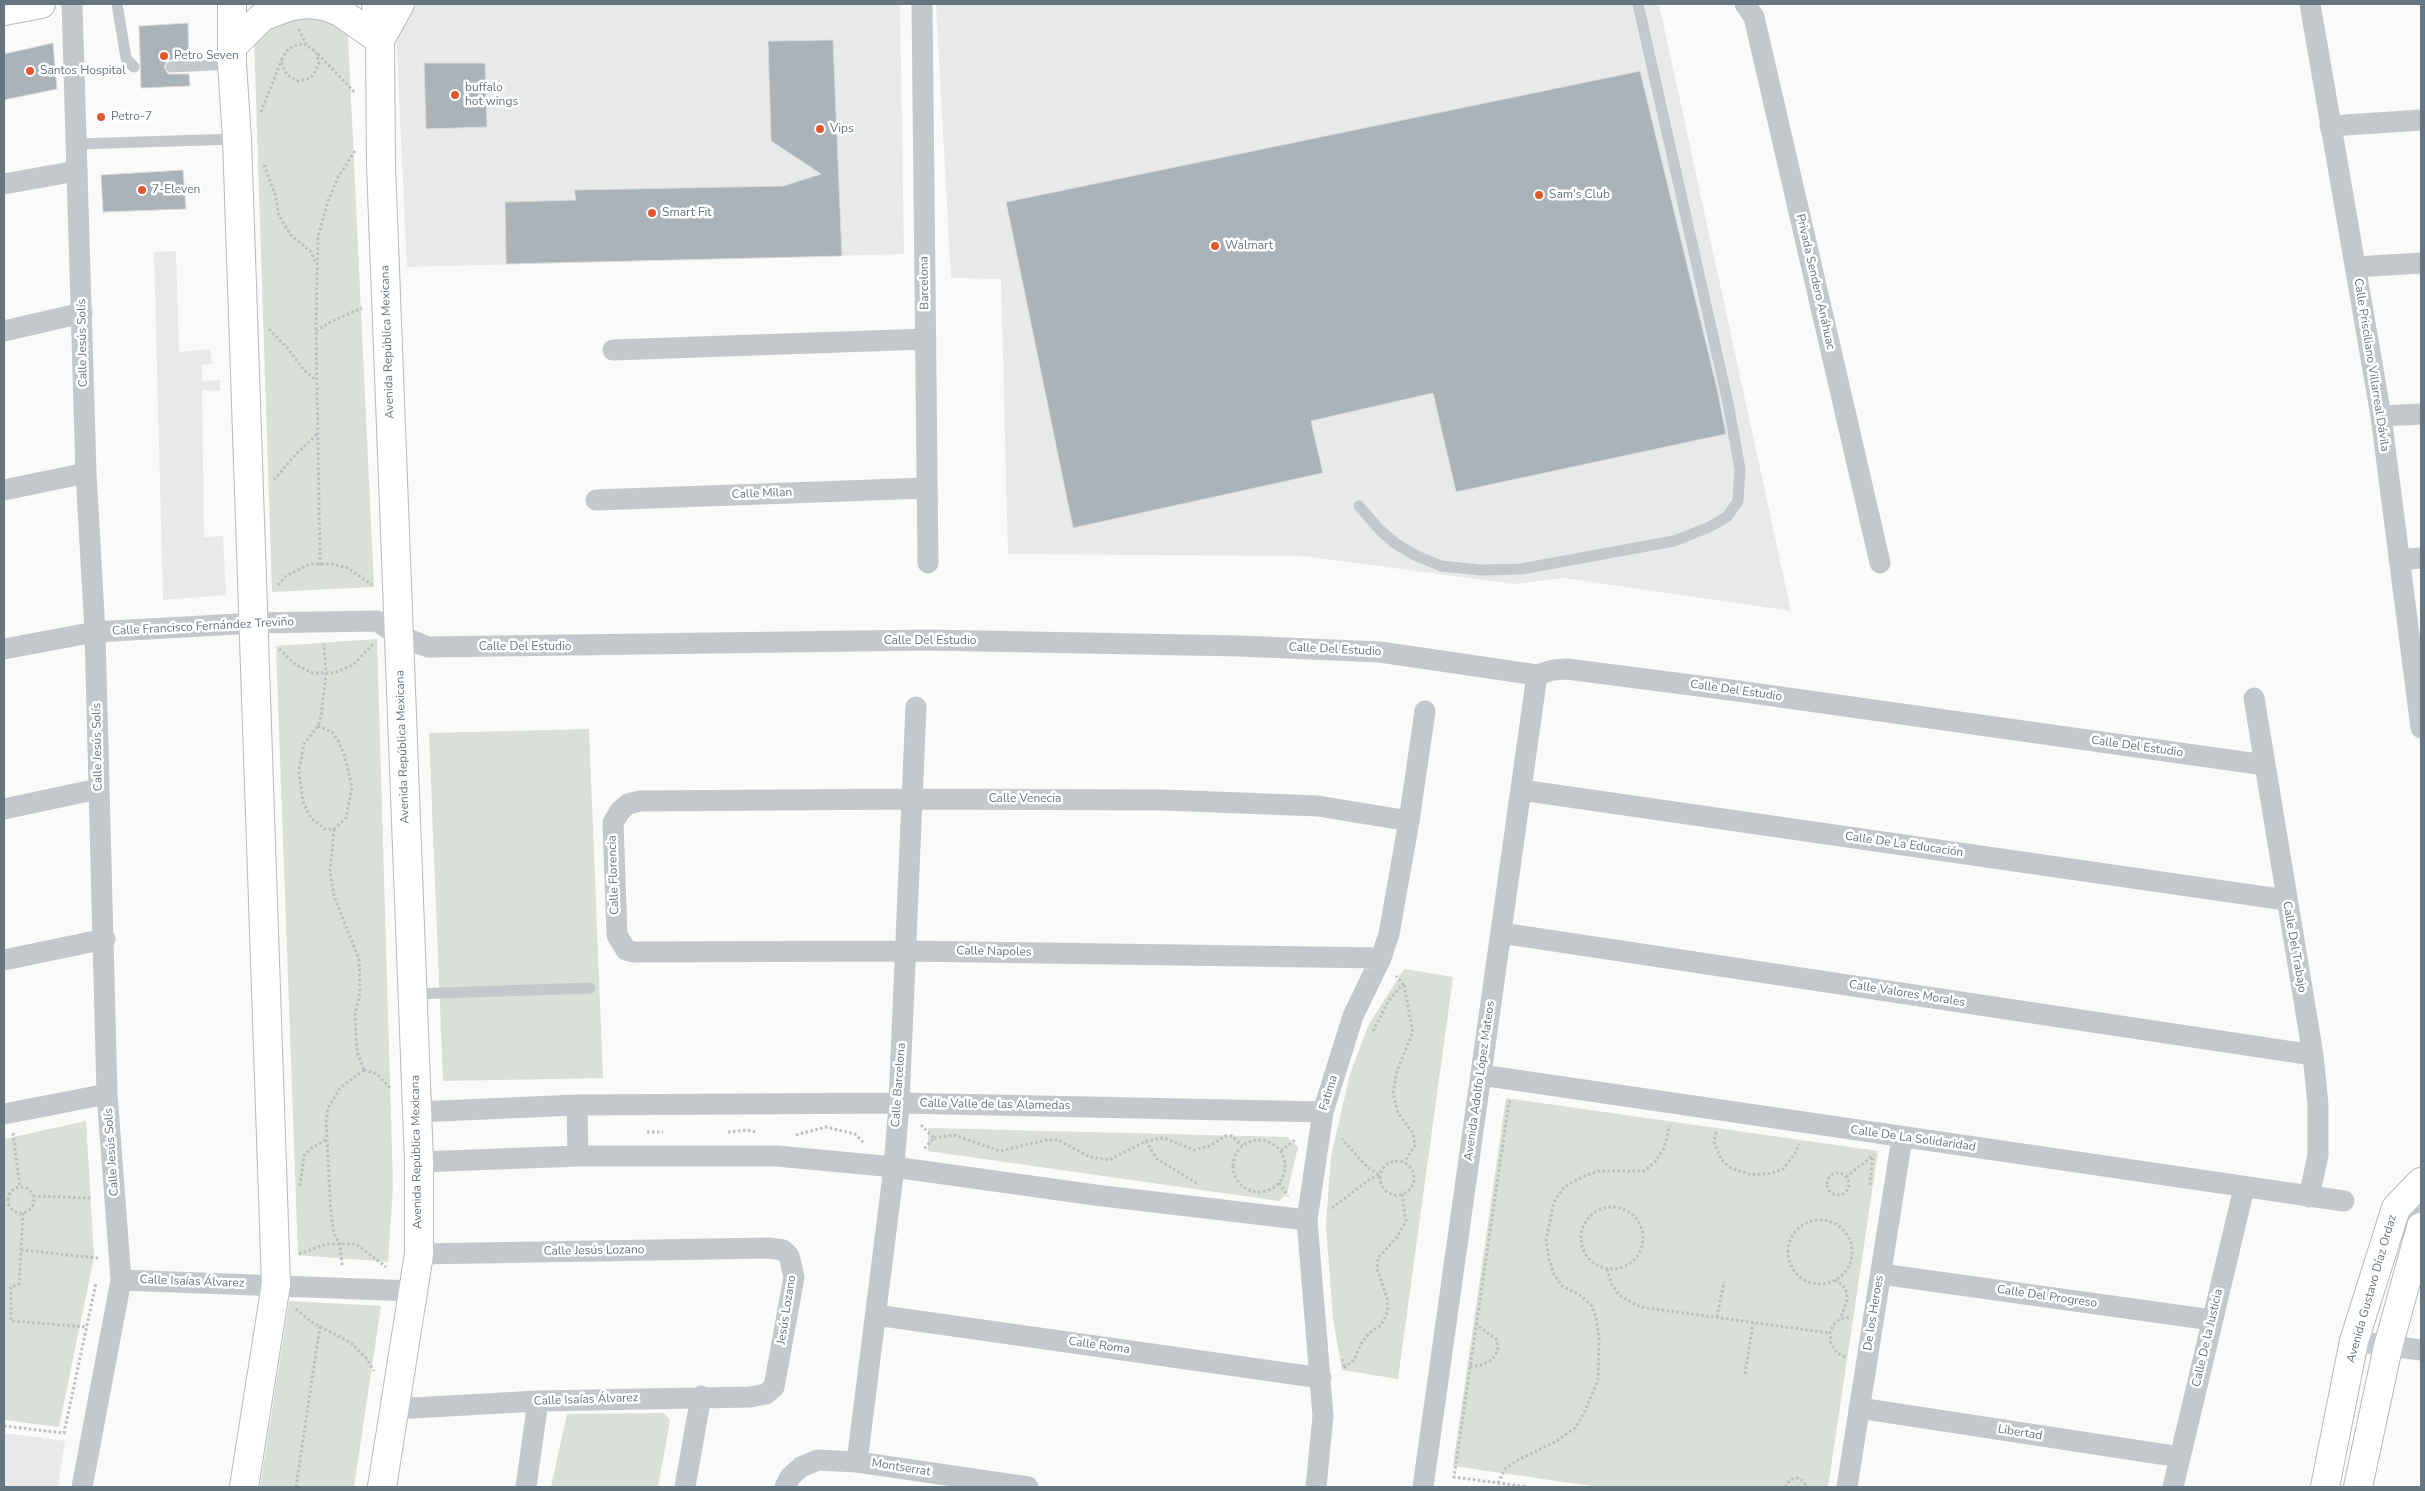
<!DOCTYPE html>
<meta charset="utf-8">
<style>
body{margin:0}
#map{position:relative;width:2425px;height:1491px;overflow:hidden;background:#fafaf8;font-family:"Nunito Sans",sans-serif}
canvas{display:block}
.frame{position:absolute;inset:0;border:5px solid #657683;pointer-events:none}
</style>
<div id="map">
<canvas width="2425" height="1491"></canvas>
<div class="frame"></div>
</div>
<script>
const context = document.querySelector('canvas').getContext('2d');
context.lineJoin = 'round';
function fill(path, color) { context.fillStyle = color; context.fill(path, 'evenodd'); }
const toPath = rows => new Path2D(rows.map(r => 'M' + r).join(''));
function trace(path, color, width, dash) { context.strokeStyle = color; context.lineWidth = width; context.lineCap = dash ? 'butt' : 'round'; context.setLineDash(dash || []); context.stroke(path); }
function drawText(font, color, halo, rows, align = 'center') {
  context.font = font + ' "Nunito Sans",sans-serif'; context.lineWidth = 5; context.setLineDash([]); context.textBaseline = 'middle'; context.strokeStyle = halo; context.fillStyle = color; for (const [text, x, y, turn = 0] of rows) {
    context.save(); context.translate(x, y); context.rotate((+turn || 0) * Math.PI / 180); context.textAlign = isNaN(turn) ? turn : align; if (halo) context.strokeText(text, 0, 0); context.fillText(text, 0, 0); context.restore();
  }
}
const built = toPath([
 [408,4,900,4,904,254,407,267,396,33],
 [936,4,1659,4,1791,611,1564,578,1513,584,1303,556,1008,554,1001,279,951,278],
 [176,251,179,352,210,349,212,364,202,365,202,381,220,380,220,391,202,390,204,537,223,536,226,595,163,600,154,252],
 [4,1433,65,1441,58,1487,4,1487]
]);
const green = toPath([
 [301,12,342,24,348,35,374,587,272,592,254,37],
 [377,639,393,1186,388,1262,298,1255,276,646],
 [589,729,603,1078,443,1081,429,733],
 [1404,969,1453,977,1398,1379,1342,1370,1333,1318,1326,1226,1331,1156,1350,1074,1369,1024],
 [1506,1098,1878,1151,1828,1487,1599,1487,1453,1466],
 [86,1121,94,1257,59,1427,4,1420,4,1139],
 [928,1128,1287,1137,1298,1147,1287,1194,1279,1201,928,1151],
 [289,1301,381,1306,354,1487,260,1487],
 [664,1413,670,1420,658,1487,551,1487,567,1414]
]);
const building = toPath([
 [188,23,189,59,167,60,164,67,168,74,189,74,190,86,141,88,139,26,188,23],
 [833,40,842,256,506,264,505,202,576,200,574,190,783,186,821,174,771,141,768,41,833,40],
 [53,43,57,89,4,100,4,54,53,43],
 [424,63,485,63,487,127,426,129,424,63],
 [1640,71,1717,388,1726,434,1456,492,1433,393,1311,421,1323,473,1073,528,1006,202,1640,71],
 [183,170,186,209,103,212,101,175,183,170]
]);
const path = toPath([
 [299,29,306,45,316,52,319,63,314,74,310,78,298,81,287,75,282,65,282,59,288,49,299,44,306,45],
 [318,54,355,93],
 [261,112,282,59],
 [264,165,275,194,279,216,291,235,311,252,316,263],
 [269,329,289,350,304,370,316,380],
 [316,331,332,321,362,308],
 [274,480,295,455,317,434],
 [320,565,316,325,318,237,328,201,338,177,355,151],
 [278,585,286,576,310,564,332,564,348,568,372,585],
 [279,649,296,665,313,673,334,673,353,665,373,644],
 [318,726,332,732,338,741,344,754,352,787,346,818,334,829,325,829,311,818,303,802,299,771,304,744,318,726,321,716,326,673,324,644],
 [334,829,330,872,334,896,359,959,360,992,355,1015,357,1052,364,1070],
 [1404,985,1413,1032,1397,1071,1393,1093,1398,1113,1413,1133,1415,1146,1404,1162],
 [1373,1031,1389,1000,1403,984,1396,976],
 [364,1070,377,1074,391,1089],
 [1511,1102,1509,1102,1454,1477,1528,1487],
 [921,1125,934,1138,923,1150],
 [647,1132,663,1132],
 [728,1132,747,1130,756,1132],
 [1716,1132,1714,1142,1721,1159,1729,1167,1751,1175,1772,1173,1783,1169,1795,1154,1799,1144],
 [13,1133,20,1187],
 [796,1135,826,1127,855,1134,863,1142],
 [934,1138,954,1135,1000,1151,1046,1140,1058,1140,1090,1157,1109,1160,1146,1141,1164,1138,1194,1150,1210,1146,1225,1136,1232,1136,1242,1146],
 '1233 1166a26 26 0 1 1 52 0a26 26 0 1 1-52 0Z',
 [1146,1141,1157,1159,1198,1184],
 [1281,1151,1296,1139],
 '1380 1178a17 17 0 1 1 34 0a17 17 0 1 1-34 0Z',
 '1827 1184a11 11 0 1 1 22 0a11 11 0 1 1-22 0Z',
 [1846,1177,1874,1155],
 [1279,1183,1288,1196],
 [1870,1185,1873,1155],
 [300,1186,304,1156,310,1149,327,1139],
 '8 1200a13 13 0 1 1 26 0a13 13 0 1 1-26 0Z',
 [33,1196,93,1198],
 '1581 1238a31 31 0 1 1 62 0a31 31 0 1 1-62 0Z',
 [1332,1208,1370,1179,1380,1175,1368,1168,1342,1139],
 [23,1213,19,1284,11,1287,11,1321,87,1327],
 '1788 1252a32 32 0 1 1 64 0a32 32 0 1 1-64 0Z',
 [21,1250,98,1258],
 [299,1254,327,1244,356,1244,386,1267],
 [342,1265,340,1244,334,1234,331,1214,326,1122,328,1108,340,1088,364,1070],
 [1607,1269,1612,1285,1619,1295,1640,1307,1830,1333],
 [1835,1280,1843,1285,1847,1293,1847,1301,1840,1319],
 [296,1309,310,1321,351,1343,366,1358,374,1371],
 [1717,1317,1724,1282],
 [1845,1357,1837,1353,1831,1344,1830,1333,1833,1325,1840,1319,1851,1317],
 [1342,1359,1345,1368],
 [1470,1367,1481,1365,1492,1360,1498,1350,1497,1340,1476,1324],
 [1344,1368,1354,1360,1362,1342,1369,1333,1381,1325,1388,1311,1387,1298,1377,1269,1378,1258,1397,1237,1406,1221,1402,1194],
 [1745,1374,1753,1322],
 [4,1426,64,1433,96,1283],
 [1498,1483,1505,1469,1518,1460,1555,1442,1575,1428,1584,1413,1598,1380,1599,1338,1596,1317,1591,1305,1580,1295,1562,1286,1554,1274,1549,1259,1546,1241,1554,1202,1564,1187,1582,1177,1598,1171,1644,1171,1655,1162,1664,1148,1670,1125],
 [296,1487,320,1326],
 [1785,1487,1790,1480,1797,1478,1803,1481,1807,1487]
]);
const lane = toPath([
 [117,4,126,58,134,67],
 [171,67,232,64],
 [76,144,237,139],
 [1359,506,1380,530,1396,544,1417,556,1441,566,1481,570,1521,569,1674,541,1707,528,1727,517,1738,501,1740,469,1728,403,1638,4],
 [412,994,590,988]
]);
const street = toPath([
 [72,4,86,473,95,632,107,1094,121,1280,82,1487],
 [922,4,928,563],
 [1745,4,1754,17,1880,563],
 [2310,4,2381,416,2421,728],
 [2330,126,2421,120],
 [4,184,76,171],
 [2355,267,2421,263],
 [4,331,82,313],
 [613,350,926,339],
 [2381,416,2421,414],
 [4,490,86,473],
 [596,500,927,488],
 [2399,560,2421,558],
 [4,649,95,632,255,623,377,621,398,635,428,647,928,640,1240,646,1380,652,1537,675,1553,670,1567,669,1738,691,2265,765],
 [2254,698,2313,1055,2318,1105,2318,1155,2309,1197],
 [1521,790,2286,900],
 [4,809,98,789],
 [1501,933,2313,1055],
 [1381,958,907,951,634,952,626,950,617,935,613,823,620,811,628,804,640,801,913,799,1164,800,1318,806,1409,821],
 [4,960,105,939],
 [1481,1075,2344,1201],
 [577,1105,578,1156],
 [417,1112,577,1105,899,1103,1323,1112],
 [4,1114,107,1094],
 [419,1162,578,1156,777,1156,894,1167,1095,1195,1307,1220],
 [2396,1208,2421,1212],
 [1881,1274,2212,1320],
 [121,1280,413,1291],
 [876,1315,1321,1378],
 [2354,1341,2421,1350],
 [1859,1408,2180,1457],
 [394,1409,538,1401,750,1397,766,1394,774,1387,794,1277,789,1256,783,1250,769,1248,419,1254],
 [857,1462,894,1167,899,1103,916,707],
 [526,1487,538,1401],
 [685,1487,701,1396],
 [785,1487,790,1477,801,1467,818,1460,857,1462,1028,1487],
 [1316,1487,1323,1416,1307,1220,1323,1112,1353,1016,1381,958,1389,934,1409,821,1425,711],
 [1423,1487,1537,675],
 [1847,1487,1902,1138],
 [2173,1487,2244,1188]
]);
const secondary = toPath([
 [232,4,232,64,237,139,276,1284,244,1487],
 [376,4,380,40,381,165,419,1162,419,1254,382,1487],
 [232,47,262,17,291,6,308,4,325,6,340,12,380,40],
 [2325,1487,2354,1341,2396,1208,2421,1182],
 [2358,1487,2388,1347,2421,1227]
]);
const primary = toPath([
 [4,11,41,4],
 [380,40,400,4]
]);
const markers = [
 [164,56,5,"#e4572e"],
 [30,71,5,"#e4572e"],
 [455,95,5,"#e4572e"],
 [101,117,5,"#e4572e"],
 [820,129,5,"#e4572e"],
 [142,190,5,"#e4572e"],
 [1539,195,5,"#e4572e"],
 [652,213,5,"#e4572e"],
 [1215,246,5,"#e4572e"]
];
const poiNames = [
 ["Petro Seven",174,56],
 ["Santos Hospital",40,71],
 ["buffalo",465,88],
 ["hot wings",465,102],
 ["Petro-7",111,117],
 ["Vips",830,129],
 ["7-Eleven",152,190],
 ["Sam's Club",1549,195],
 ["Smart Fit",662,213],
 ["Walmart",1225,246]
];
const streetNames = [
 ["Privada Sendero Anáhuac",1815,282,77],
 ["Barcelona",925,283,-91],
 ["Avenida República Mexicana",388,342,-92],
 ["Calle Jesús Solís",83,343,-91],
 ["Calle Prisciliano Villarreal Dávila",2371,365,81],
 ["Calle Milan",762,494,-2],
 ["Calle Francisco Fernández Treviño",203,627,-3],
 ["Calle Del Estudio",930,641],
 ["Calle Del Estudio",525,647],
 ["Calle Del Estudio",1335,650,3],
 ["Calle Del Estudio",1736,691,8],
 ["Calle Jesús Solís",98,747,-91],
 ["Avenida República Mexicana",403,747,-92],
 ["Calle Del Estudio",2137,747,8],
 ["Calle Venecia",1025,799],
 ["Calle De La Educación",1904,845,8],
 ["Calle Florencia",614,875,-92],
 ["Calle Del Trabajo",2294,947,80],
 ["Calle Napoles",994,952,1],
 ["Calle Valores Morales",1907,994,9],
 ["Avenida Adolfo López Mateos",1480,1081,-82],
 ["Calle Barcelona",899,1085,-86],
 ["Fatima",1329,1093,-73],
 ["Calle Valle de las Alamedas",995,1105,1],
 ["Calle De La Solidaridad",1913,1139,8],
 ["Calle Jesús Solís",112,1152,-94],
 ["Avenida República Mexicana",417,1152,-91],
 ["Calle Jesús Lozano",594,1251,-1],
 ["Calle Isaías Álvarez",192,1282,2],
 ["Avenida Gustavo Díaz Ordaz",2372,1289,-74],
 ["Calle Del Progreso",2047,1297,8],
 ["Jesús Lozano",787,1310,-81],
 ["De los Heroes",1874,1313,-81],
 ["Calle De la Justicia",2208,1338,-77],
 ["Calle Roma",1099,1346,8],
 ["Calle Isaías Álvarez",586,1400,-2],
 ["Libertad",2020,1433,9],
 ["Montserrat",901,1468,9]
];
fill(built, '#e8e9e9');
fill(green, '#dadfd7');
fill(building, '#aab3b9');
trace(building, '#dcdcda', 1);
trace(secondary, '#b3babf', 30);
trace(primary, '#b5babe', 30);
trace(path, '#bbbfc2', 3, [2.5, 2.5]);
trace(lane, '#c3c8cc', 11);
trace(street, '#c3c8cc', 21);
trace(secondary, '#fff', 28);
trace(primary, '#fff', 28);
for (const [x, y, r, color] of markers) { const dot = new Path2D(); dot.arc(x, y, r, 0, 2 * Math.PI); context.fillStyle = color; context.fill(dot); trace(dot, '#fff', 2); }
drawText('12px', '#657683', '#fff', poiNames, 'left');
drawText('12px', '#657683', '#fff', streetNames);
</script>
